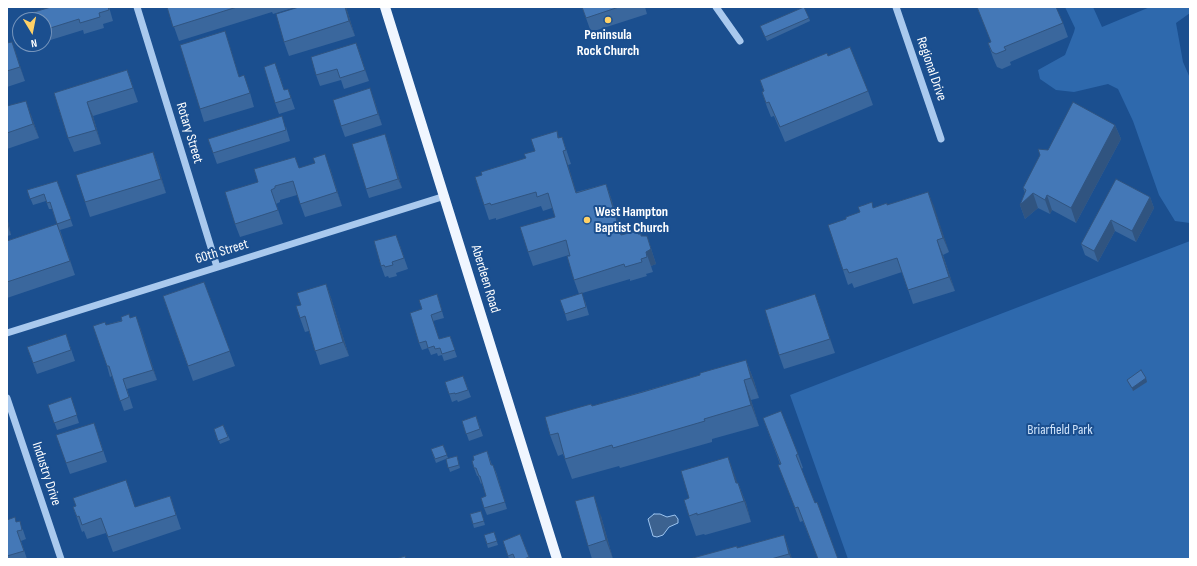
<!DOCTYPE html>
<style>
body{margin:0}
#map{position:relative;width:1197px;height:566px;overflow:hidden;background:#1b4f8f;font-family:"Sofia Sans Condensed",sans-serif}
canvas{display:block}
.frame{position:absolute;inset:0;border:8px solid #fff;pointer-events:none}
.north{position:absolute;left:12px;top:12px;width:40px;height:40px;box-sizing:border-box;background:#1b4f8f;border:1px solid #7695bc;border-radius:50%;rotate:170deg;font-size:11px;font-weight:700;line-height:16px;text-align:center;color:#fff}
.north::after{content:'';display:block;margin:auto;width:14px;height:18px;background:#ffd166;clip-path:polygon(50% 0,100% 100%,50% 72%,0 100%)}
</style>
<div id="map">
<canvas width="1197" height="566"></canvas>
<div class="frame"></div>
<div class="north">N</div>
</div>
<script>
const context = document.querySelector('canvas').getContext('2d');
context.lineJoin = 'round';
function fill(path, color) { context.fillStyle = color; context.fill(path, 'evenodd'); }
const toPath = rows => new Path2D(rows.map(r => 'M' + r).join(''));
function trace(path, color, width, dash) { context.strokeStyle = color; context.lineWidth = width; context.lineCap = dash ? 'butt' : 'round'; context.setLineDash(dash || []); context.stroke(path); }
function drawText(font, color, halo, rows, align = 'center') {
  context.font = font + ' "Sofia Sans Condensed",sans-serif'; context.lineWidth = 4; context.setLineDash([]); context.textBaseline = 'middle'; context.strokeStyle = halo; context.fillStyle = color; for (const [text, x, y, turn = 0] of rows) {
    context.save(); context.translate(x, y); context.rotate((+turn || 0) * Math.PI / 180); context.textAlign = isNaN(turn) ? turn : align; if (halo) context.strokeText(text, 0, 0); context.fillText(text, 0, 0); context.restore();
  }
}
const green = toPath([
 [1065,7,1093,7,1102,27,1150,7,1190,7,1190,13,1176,23,1183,62,1190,78,1190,223,1175,221,1159,195,1133,121,1118,89,1108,84,1074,92,1056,90,1040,79,1038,70,1065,55,1074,32,1075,28],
 [1190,241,1190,559,848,559,790,395]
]);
const water = toPath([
 [654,514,660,514,667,517,675,515,678,519,678,523,669,527,663,535,657,537,653,536,648,519,654,514]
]);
const minor = toPath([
 [137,7,217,267],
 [716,7,740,41],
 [896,7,941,139],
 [7,333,445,196],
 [7,398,61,559]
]);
const major = toPath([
 [385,7,557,559]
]);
const wall = toPath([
 [51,7,109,7,113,21,103,24,104,28,84,34,83,30,44,42,44,20],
 [167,7,296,7,273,14,272,12,179,41],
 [299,7,346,7,355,36,289,56,284,42],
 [582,7,645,7,647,14,591,32],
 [977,7,1063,23,1068,37,1010,62,1011,65,1002,69,997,67,993,58,988,43,991,42],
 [809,18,810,21,767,41,762,30],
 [225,31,229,44,239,77,249,89,254,107,204,122,200,109],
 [12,42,25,81,7,87,7,43],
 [356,43,369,81,344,89,341,80,320,86,316,75],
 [828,56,868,91,873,105,785,142,774,116,771,117,767,107,762,92,764,92,760,80],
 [127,70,138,102,93,116,101,144,74,152,68,138,54,93],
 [279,74,284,90,288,89,295,109,279,114,275,103],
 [374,99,382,125,345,137,341,126],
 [7,106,31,115,39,138,7,149],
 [1115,125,1121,139,1076,223,1052,210,1050,214,1038,208,1025,219,1020,205,1025,193,1023,188,1048,150],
 [286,127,290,141,217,164,213,153],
 [562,137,571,164,568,165,576,192,606,184,611,198,622,235,638,234,642,236,647,236,656,264,651,266,653,272,646,274,647,276,630,281,630,279,579,294,574,280,569,255,533,266,528,252,555,217,552,208,543,211,541,206,496,220,496,218,489,220,484,205,526,158,535,151,559,138],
 [388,143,402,188,369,198,366,189],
 [153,152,158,166,166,193,90,217,85,202],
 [295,157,299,168,330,168,342,206,305,217,297,195,280,200,280,202,276,204,283,224,240,237,235,224,258,182],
 [1116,179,1150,197,1154,208,1136,242,1115,231,1098,262,1085,255,1081,244],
 [57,181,73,226,60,230,75,275,7,298,7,241,57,224,52,209,49,209,46,201,33,205,27,190],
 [928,192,949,252,943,255,955,291,913,304,902,272,854,288,852,283,848,285,843,270,846,219,873,208,887,205],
 [7,217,11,235,7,236],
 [400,246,408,269,396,273,397,276,389,278,388,276,385,277,381,266],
 [204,282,235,366,193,381,163,296],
 [326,284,331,298,349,356,320,365,309,331,305,332,300,318,301,305],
 [437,294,444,318,433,321,439,339,450,336,457,357,444,361,442,355,438,356,437,353,431,355,428,348,422,350,419,343,422,309],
 [815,294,835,353,784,369,779,355],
 [585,301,589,315,567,321,565,314],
 [130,318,140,327,157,380,127,389,133,408,124,411,112,376,110,377,107,366,106,325],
 [66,334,75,361,37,374,27,347],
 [746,360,754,381,759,398,751,400,759,426,712,439,712,442,620,468,619,466,572,479,563,454,558,456,550,435,592,406,700,375],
 [463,376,471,397,458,402,457,400,452,402,445,382],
 [1146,378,1147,382,1133,391,1128,383,1127,380],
 [71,397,79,423,57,430,48,405],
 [476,416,483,436,469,441,462,421],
 [763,418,798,454,803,468,801,469,815,503,838,559,818,559,803,521,800,522,784,478,778,465,780,464],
 [94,423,107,462,70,474,66,463],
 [223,425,230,440,220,444,214,429],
 [443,445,448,458,436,463,431,449],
 [487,451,492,465,496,472,507,509,487,515,484,508,486,496,482,483,481,484,478,476,477,476,474,468,474,460],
 [457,456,460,468,450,472,446,459],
 [728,457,737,483,738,483,746,503,751,522,705,535,704,534,696,536,689,516,689,498],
 [170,496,181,529,113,552,106,533,87,539,84,531,82,532,73,507,136,507],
 [481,511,485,525,474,528,470,514],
 [601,516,613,559,592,559,588,546],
 [7,520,16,522,23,530,26,539,21,541,27,559,7,559],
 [494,532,498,545,488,548,484,535],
 [520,534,530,559,509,559,503,541],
 [784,535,792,559,689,559,737,548]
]);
const shadedWall = toPath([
 [345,7,346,7,355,36,349,21],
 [12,42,17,56,25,81,20,67],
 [356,43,360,54,369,81,365,70],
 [370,88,374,99,382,125,378,114],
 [26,101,31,115,39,138,33,124],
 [87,102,93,116,101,144,96,130],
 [1115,125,1121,139,1076,223,1071,208],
 [557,131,562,146,563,151,568,165,581,207,558,138],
 [385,134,388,143,402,188,398,179],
 [153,152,158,166,166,193,161,179],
 [325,154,330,168,342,206,337,192],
 [606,184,611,198,626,250,621,235],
 [928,192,934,206,949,252,943,238],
 [1033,193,1038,208,1025,219,1020,205],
 [1047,195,1052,210,1050,214,1045,200],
 [1150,197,1154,208,1136,242,1132,231],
 [7,217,8,221,11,235,7,224],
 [1111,220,1115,231,1098,262,1094,251],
 [57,224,63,239,75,275,70,261],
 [647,236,656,264,651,266,653,272,646,252],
 [937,240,943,255,955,291,949,277],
 [326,284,331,298,349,356,343,342],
 [815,294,820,308,835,353,830,339],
 [136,316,140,327,157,380,153,370],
 [746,360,754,381,759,398,751,378],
 [1146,378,1147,382,1133,391,1132,388],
 [744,380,751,400,759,426,751,405],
 [728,457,736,478,743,504,736,483],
 [738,483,746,503,751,522],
 [594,496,601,516,613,559,606,540],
 [784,535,792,559,791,559,789,554]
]);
const building = toPath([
 [51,7,108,7,109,10,99,13,100,17,80,23,79,19,44,30,44,20,37,20,34,12,51,7],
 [167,7,237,7,173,27,167,7],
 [299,7,345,7,349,21,284,42,276,14,299,7],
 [582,7,619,7,586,18,582,7],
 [804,7,809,18,765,37,760,26,804,7],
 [977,7,1056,7,1063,23,1004,47,1006,50,996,54,992,52,988,43,991,42,977,7],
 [225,31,239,77,244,75,250,93,200,109,180,45,225,31],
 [12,42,20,67,7,71,7,43,12,42],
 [356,43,365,70,340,78,337,69,316,75,311,57,356,43],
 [850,47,868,91,780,127,769,102,766,103,762,92,764,91,760,80,827,53,828,56,850,47],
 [275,63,284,90,288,89,291,98,275,103,264,67,275,63],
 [127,70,133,88,87,102,96,130,68,138,54,93,127,70],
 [370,88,378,114,341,126,333,100,370,88],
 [26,101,33,124,7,133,7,106,26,101],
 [1073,102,1115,125,1071,208,1047,195,1045,200,1033,193,1020,205,1026,190,1023,188,1040,155,1038,149,1048,150,1073,102],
 [282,116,286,130,213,153,208,139,282,116],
 [557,131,558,138,562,137,566,150,563,151,576,193,606,184,621,235,637,231,638,234,641,234,641,236,647,236,651,249,646,252,647,257,641,259,642,262,625,267,624,264,574,280,567,256,570,256,566,240,528,252,520,227,555,217,548,193,537,197,536,192,491,205,490,203,484,205,475,177,482,175,481,172,526,158,524,154,535,151,531,139,557,131],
 [385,134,398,179,366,189,352,144,385,134],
 [153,152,161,179,85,202,76,175,153,152],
 [325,154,337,192,300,204,293,181,275,186,275,188,271,190,278,210,235,224,225,192,258,182,254,169,295,157,299,168,315,163,313,158,325,154],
 [1116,179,1150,197,1132,231,1111,220,1094,251,1081,244,1116,179],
 [57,181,71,219,57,224,50,202,47,203,44,194,30,199,27,190,57,181],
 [928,192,943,238,937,240,949,277,908,290,897,258,849,273,847,269,843,270,828,225,846,219,846,217,860,212,858,207,864,205,872,202,873,208,887,203,887,205,928,192],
 [57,224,70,261,7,282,7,241,57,224],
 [396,235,404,258,392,262,393,265,385,267,384,265,381,266,374,241,396,235],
 [204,282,230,351,188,366,163,296,204,282],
 [326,284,343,342,315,351,305,316,300,318,296,306,301,305,297,293,326,284],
 [582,293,586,307,565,314,560,300,582,293],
 [437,294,442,311,431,315,439,339,450,336,455,350,442,354,440,348,435,349,434,346,428,348,426,341,419,343,410,313,422,309,419,300,437,294],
 [815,294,830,339,779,355,765,310,815,294],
 [129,314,130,318,136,316,153,370,123,379,129,397,120,401,109,366,107,366,93,326,105,322,106,325,122,321,121,317,129,314],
 [66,334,71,350,33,363,27,347,66,334],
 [746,360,751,378,744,380,751,405,704,419,705,421,613,448,612,445,565,459,558,433,550,435,545,417,591,404,592,406,643,392,700,375,700,373,746,360],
 [1141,370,1146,378,1132,388,1127,380,1141,370],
 [463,376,468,390,455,394,455,393,449,394,445,382,463,376],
 [71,397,77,415,54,423,48,405,71,397],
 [781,411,798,454,796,455,815,503,817,502,838,559,818,559,798,507,795,508,778,465,781,464,763,418,781,411],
 [476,416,480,429,466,434,462,421,476,416],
 [94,423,103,451,66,463,56,435,94,423],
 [223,425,228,437,218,441,214,429,223,425],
 [443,445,447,455,435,459,431,449,443,445],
 [487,451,491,465,493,465,505,502,484,508,481,498,486,496,480,476,479,476,476,468,474,468,472,461,474,460,473,456,487,451],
 [457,456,459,465,448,468,446,459,457,456],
 [728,457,736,483,738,483,744,501,697,515,697,513,689,516,684,500,689,498,681,471,728,457],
 [126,480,135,507,170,496,176,515,108,537,101,518,82,525,79,516,77,517,73,507,76,506,73,498,126,480],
 [594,496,606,540,588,546,575,501,594,496],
 [481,511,484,521,473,524,470,514,481,511],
 [15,517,16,522,20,521,22,530,17,531,24,551,7,556,7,520,15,517],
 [494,532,497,541,487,544,484,535,494,532],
 [520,534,529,557,524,559,515,559,513,554,508,556,503,541,520,534],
 [784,535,789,554,771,559,689,559,737,546,737,548,784,535],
 [405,556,406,559,396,559,405,556]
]);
const markers = [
 [608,20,4,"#ffd166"],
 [587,220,4,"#ffd166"]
];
const poiNames = [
 ["Peninsula",608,35],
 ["Rock Church",608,51],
 ["West Hampton",595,212,"left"],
 ["Baptist Church",595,228,"left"]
];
const streetNames = [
 ["Regional Drive",931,69,71],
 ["Rotary Street",189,133,73],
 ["60th Street",222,252,-17],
 ["Aberdeen Road",485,279,73],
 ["Industry Drive",46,474,72]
];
const parkNames = [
 ["Briarfield Park",1060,430]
];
fill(green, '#2e69ad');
fill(water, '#3c6290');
trace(water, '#9cc4f0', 1);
trace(minor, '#a9c9ee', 7);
trace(major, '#f0f6ff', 10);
fill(wall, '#3a679d');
fill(shadedWall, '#305480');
fill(building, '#4478b7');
trace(building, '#305480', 1);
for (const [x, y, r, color] of markers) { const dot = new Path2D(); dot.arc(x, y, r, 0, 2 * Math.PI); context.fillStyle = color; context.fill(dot); trace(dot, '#1b4f8f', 1.5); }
drawText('bold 14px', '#fff', '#1b4f8f', poiNames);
drawText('14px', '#fff', '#1b4f8f', streetNames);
drawText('14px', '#cfe3fa', '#1b4f8f', parkNames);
</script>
